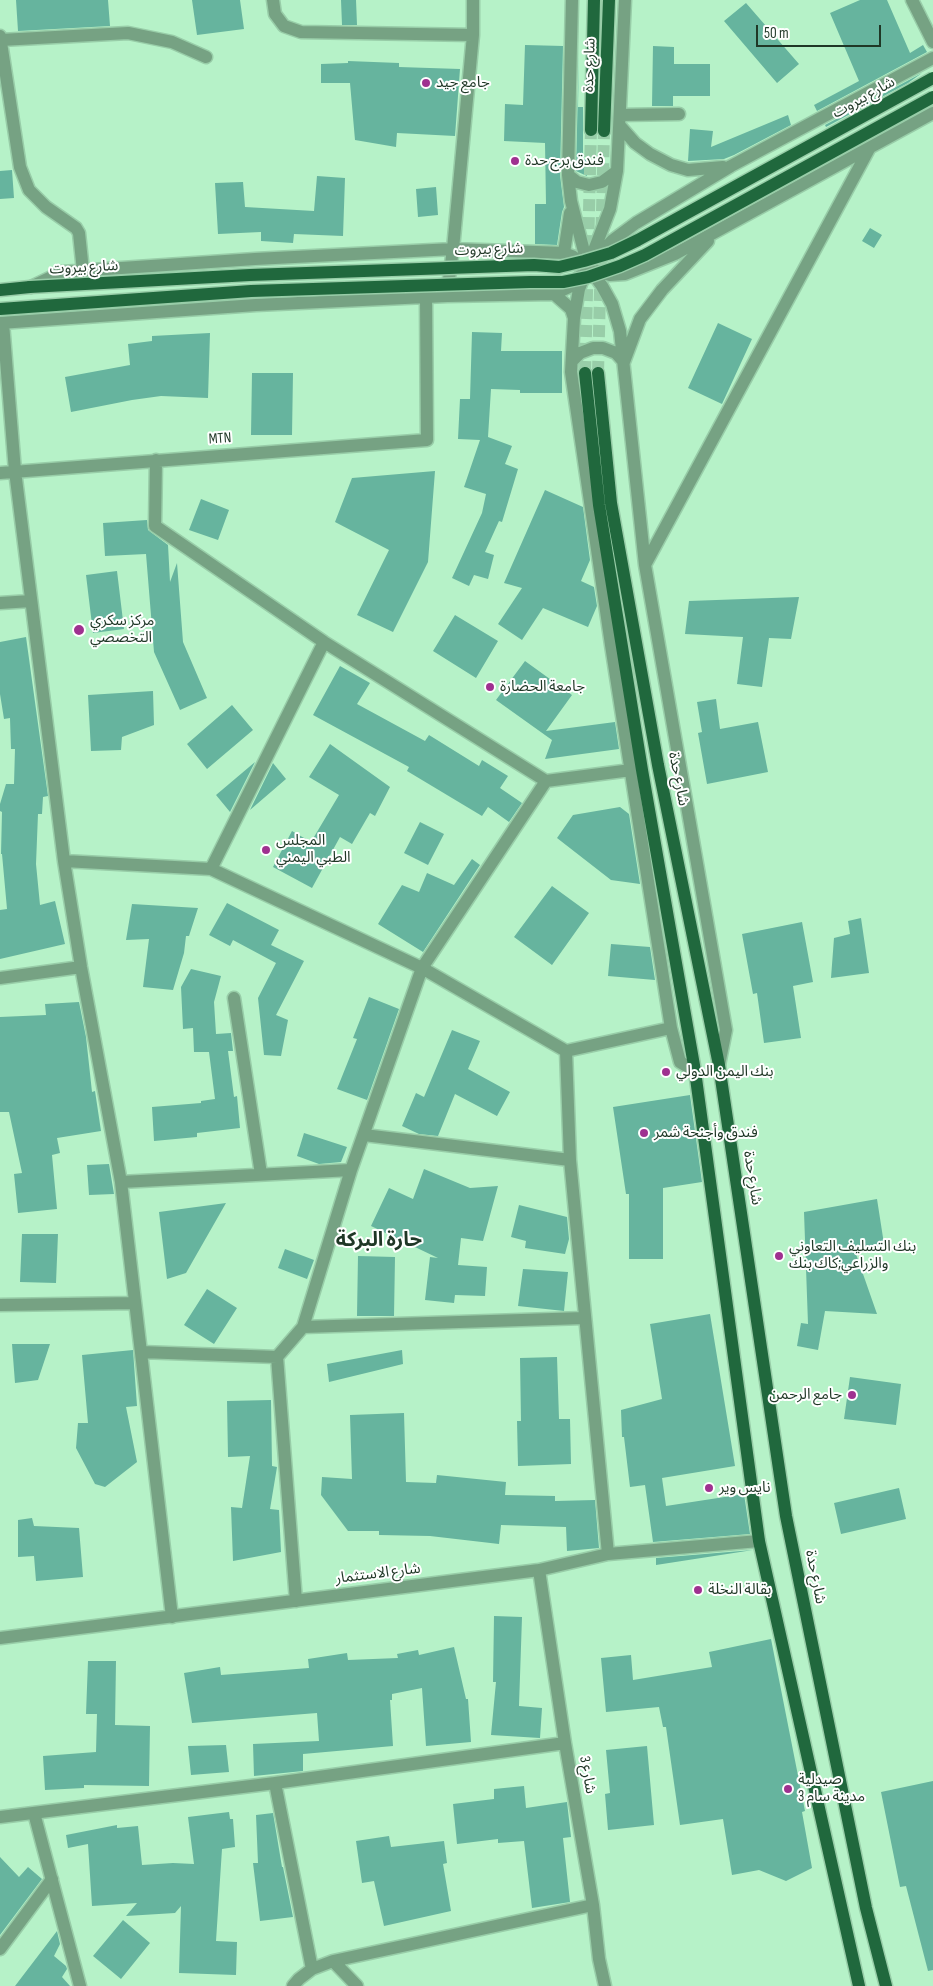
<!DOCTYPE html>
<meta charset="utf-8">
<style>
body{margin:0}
#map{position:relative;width:933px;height:1986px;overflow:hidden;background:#b6f2c8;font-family:"Sofia Sans Condensed",sans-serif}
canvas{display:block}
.scale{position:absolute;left:756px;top:25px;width:125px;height:22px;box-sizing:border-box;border:2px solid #1f3726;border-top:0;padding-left:6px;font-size:15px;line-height:18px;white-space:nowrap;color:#1f3726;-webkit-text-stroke:4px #fff;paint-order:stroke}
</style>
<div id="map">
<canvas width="933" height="1986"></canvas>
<div class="scale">50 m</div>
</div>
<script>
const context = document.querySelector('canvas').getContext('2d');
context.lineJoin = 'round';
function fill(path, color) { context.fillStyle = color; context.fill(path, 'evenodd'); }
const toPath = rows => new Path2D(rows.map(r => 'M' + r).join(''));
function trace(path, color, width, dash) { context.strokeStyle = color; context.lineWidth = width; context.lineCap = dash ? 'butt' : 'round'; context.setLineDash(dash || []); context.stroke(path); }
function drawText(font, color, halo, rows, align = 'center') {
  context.font = font + ' "Sofia Sans Condensed","Noto Sans Arabic",sans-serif'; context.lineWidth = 4; context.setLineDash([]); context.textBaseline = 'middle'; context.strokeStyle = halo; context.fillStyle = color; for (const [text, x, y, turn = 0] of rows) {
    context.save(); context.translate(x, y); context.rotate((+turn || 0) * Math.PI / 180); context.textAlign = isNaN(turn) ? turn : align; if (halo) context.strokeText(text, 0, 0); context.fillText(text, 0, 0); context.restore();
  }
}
const building = toPath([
 [16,0,108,0,110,26,18,31],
 [192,0,240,0,244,29,197,35],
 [341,0,356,0,357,25,342,25],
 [860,0,887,0,910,53,923,45,927,52,817,111,814,105,859,81,830,13],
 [746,3,799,64,777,83,724,21],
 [525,45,563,46,560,175,564,207,562,212,557,245,535,244,535,204,546,204,545,143,504,141,505,104,523,105],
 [579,46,578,107,583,107,583,159,587,159,587,176,576,171],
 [653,46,674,47,674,64,710,64,710,96,673,96,673,106,652,106],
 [348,61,399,63,399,67,460,69,455,136,397,133,396,147,355,140,350,83,321,83,321,64,348,63],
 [922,73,908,83,826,127,825,125],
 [788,115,791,125,734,155,724,159,688,161,690,129,713,131,711,147],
 [12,170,14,198,0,199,0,171],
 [317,176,345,178,343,236,294,234,293,243,261,241,261,232,218,234,215,183,243,182,245,207,314,211],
 [436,187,438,215,418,217,416,189],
 [870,228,882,235,874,248,862,241],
 [718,323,752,339,722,404,688,388],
 [472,332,502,333,501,351,562,351,562,393,520,393,520,390,491,389,488,437,512,446,505,464,518,469,502,522,499,521,485,552,494,555,488,579,474,575,469,586,452,578,482,513,486,494,464,487,480,440,458,439,460,399,470,399],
 [210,333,208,398,161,396,132,400,71,412,65,377,130,365,128,344,152,341,152,336],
 [252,373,293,373,292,435,251,435],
 [435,471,428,562,393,632,357,615,389,550,335,522,352,478],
 [545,490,583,507,590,560,581,581,594,587,597,606,588,627,543,608,522,640,498,624,522,588,504,583],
 [201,499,229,510,218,540,189,530],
 [147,520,148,530,168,545,170,582,177,563,183,642,207,698,180,710,154,652,146,554,105,556,103,523],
 [117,571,124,629,93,633,86,575],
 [799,597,791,639,769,638,762,687,737,684,743,637,685,634,689,601],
 [455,615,498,641,476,678,433,651],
 [26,637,48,796,43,797,42,814,38,814,36,864,40,905,55,901,65,944,0,959,0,910,7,909,2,854,1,854,2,812,0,811,0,804,6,784,14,784,15,749,11,749,10,718,4,719,0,694,0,642],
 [525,661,572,695,546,731,615,722,619,749,545,759,552,740,496,700],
 [340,666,370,683,357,704,425,741,429,735,479,766,482,760,508,776,500,788,522,803,509,822,488,807,482,816,407,771,409,767,313,715],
 [153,691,154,725,122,737,121,750,91,751,88,695],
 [716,699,720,729,758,722,768,772,707,784,698,733,702,732,697,702],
 [232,705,253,730,207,769,187,744],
 [330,744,390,787,375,816,370,813,352,844,340,837,312,888,273,867,292,831,311,842,339,795,309,777],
 [255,762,230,812,216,795],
 [273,763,286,779,250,810],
 [620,807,629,814,640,884,611,880,557,838,573,815],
 [420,822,444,834,428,865,404,853],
 [472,859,480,865,423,952,378,924,402,885,419,892,427,873,454,885],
 [552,886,589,913,552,965,514,937],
 [227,903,279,930,271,945,304,961,276,1015,288,1020,281,1056,264,1055,258,998,276,963,233,940,230,946,209,935],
 [132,904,198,908,189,936,186,936,184,953,173,990,143,987,149,939,126,940],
 [861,918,869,973,831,978,834,938,850,934,848,921],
 [802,922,813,982,793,986,801,1038,764,1043,757,993,753,994,742,934],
 [611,944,650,947,655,980,608,976],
 [191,969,221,976,214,1002,216,1034,231,1033,233,1051,228,1051,234,1097,237,1096,240,1128,197,1133,197,1137,154,1141,152,1107,201,1103,201,1101,215,1099,209,1052,194,1052,193,1028,183,1029,181,987],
 [369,997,399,1009,367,1100,337,1089,357,1039,353,1038],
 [79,1002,86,1037,92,1092,95,1091,101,1131,57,1138,60,1153,52,1155,57,1209,18,1213,14,1174,22,1173,9,1112,0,1112,0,1017,46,1015,45,1004],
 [452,1030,480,1041,468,1069,510,1092,497,1116,455,1094,438,1136,419,1134,402,1126,416,1093,424,1097],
 [690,1095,702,1182,663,1188,663,1259,629,1259,629,1194,626,1194,613,1107],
 [304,1133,347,1147,341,1162,319,1164,297,1156],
 [109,1164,114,1194,89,1195,87,1165],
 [424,1169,470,1188,498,1186,483,1241,461,1238,458,1265,487,1267,485,1296,455,1295,454,1303,425,1300,430,1257,438,1258,371,1226,389,1188,413,1199],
 [877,1199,884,1244,856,1254,877,1314,825,1311,818,1350,797,1346,801,1323,808,1324,804,1212],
 [226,1203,186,1273,167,1279,159,1212],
 [519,1205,567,1217,569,1239,565,1254,525,1248,526,1241,511,1237],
 [22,1234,58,1234,56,1283,20,1282],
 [285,1249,314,1260,307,1279,278,1268],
 [358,1256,395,1257,394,1316,357,1316],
 [523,1269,568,1272,564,1311,518,1306],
 [207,1289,237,1308,214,1344,184,1325],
 [710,1314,735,1466,662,1478,666,1506,744,1494,750,1534,653,1542,645,1485,630,1487,624,1437,622,1437,621,1410,662,1399,650,1324],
 [12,1344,50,1344,38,1380,15,1383],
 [133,1350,137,1406,126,1407,137,1462,105,1487,95,1484,76,1448,78,1423,88,1423,82,1355],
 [402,1350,403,1364,329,1382,327,1364],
 [557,1357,559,1419,570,1419,571,1464,518,1466,517,1421,521,1421,520,1358],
 [850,1377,901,1384,896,1425,844,1419],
 [271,1400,272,1466,277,1467,270,1509,279,1510,281,1552,233,1561,231,1507,242,1508,250,1456,228,1457,227,1401],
 [404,1413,406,1482,436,1483,437,1475,506,1482,505,1495,555,1496,555,1501,595,1500,599,1548,567,1551,566,1527,501,1525,499,1544,430,1536,379,1535,379,1531,348,1531,321,1495,322,1477,352,1479,350,1415],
 [899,1488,906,1519,841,1534,834,1503],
 [32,1518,34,1526,79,1528,83,1577,36,1581,34,1556,18,1557,18,1520],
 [753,1550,656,1565,656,1558],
 [494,1616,522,1617,519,1706,542,1708,540,1738,491,1735,496,1682,493,1682],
 [771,1639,805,1811,802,1812,812,1868,786,1881,759,1870,732,1875,723,1819,680,1825,666,1727,663,1727,659,1707,606,1712,601,1658,631,1655,633,1680,712,1667,709,1652],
 [454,1647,466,1699,468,1699,471,1742,426,1746,422,1688,392,1694,392,1700,390,1700,393,1746,303,1754,303,1771,254,1776,253,1744,319,1741,317,1713,192,1723,184,1673,220,1667,221,1675,309,1668,308,1659,347,1653,348,1660,398,1658,397,1654,418,1650,419,1655],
 [88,1661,116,1661,115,1725,150,1726,149,1786,84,1785,84,1788,45,1790,43,1756,96,1752,97,1714,86,1714],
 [226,1745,229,1772,191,1775,188,1746],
 [647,1746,654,1825,608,1830,605,1794,610,1793,606,1750],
 [933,1781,933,1970,928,1971,906,1886,900,1887,881,1792],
 [524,1786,526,1808,567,1802,571,1837,563,1838,570,1902,532,1908,524,1841,498,1843,498,1839,457,1844,453,1804,494,1799,494,1789],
 [229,1812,230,1819,233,1819,235,1847,222,1849,216,1941,237,1942,236,1975,179,1973,181,1906,175,1913,126,1916,137,1903,92,1906,88,1844,68,1848,66,1835,117,1825,117,1828,138,1826,142,1865,173,1863,194,1864,188,1817],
 [273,1813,282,1867,283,1867,293,1917,260,1921,253,1863,258,1863,256,1815],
 [389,1836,391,1847,444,1841,447,1863,443,1864,451,1911,384,1926,374,1881,362,1883,356,1841],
 [0,1857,19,1877,28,1867,42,1879,0,1935],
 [123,1920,150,1943,121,1979,93,1956],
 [57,1931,60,1944,54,1956,66,1966,67,1969,62,1977,70,1986,15,1986]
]);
const majorTunnel = toPath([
 [585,373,591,130],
 [598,373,604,131]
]);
const minor = toPath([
 [273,0,275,14,284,26,301,32,473,35],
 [572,0,568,175,571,201,588,267],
 [625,0,617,171,610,209,579,289,574,318,571,372,611,645,671,1028,680,1062,695,1071],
 [912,0,933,42],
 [0,36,20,167,29,190,46,207,76,228,79,233,83,271],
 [1,40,128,33,172,42,206,57],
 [620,115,679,114],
 [620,126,635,143,650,154,671,165,688,170,723,167],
 [568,175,577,182,589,185,602,182,617,171],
 [564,253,570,213],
 [595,259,613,240,636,223,731,166,933,58],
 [597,271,610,275,625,274,675,254,933,113],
 [31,287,62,272,255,259,453,249,564,253,572,256,588,267,602,286,612,304,620,331,645,565,726,1030,719,1065],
 [447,294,453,249,473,35,473,0],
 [554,294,571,309,574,318],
 [0,323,256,305,447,296,554,294,569,287,580,276],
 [3,323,15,471,64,861,81,967,121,1182,172,1617],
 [572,361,580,353,593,348,603,348,616,353,624,362,640,319,662,290,708,241],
 [156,460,155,526,324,642,546,781,631,770],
 [0,473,427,440,426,297],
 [645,565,869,149],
 [0,603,31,601],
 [64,861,211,869,422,968,566,1051,671,1028],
 [211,869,324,642],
 [0,978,81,967],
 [234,998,261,1174],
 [566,1051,570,1160,608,1554],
 [364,1135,570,1160],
 [121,1182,351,1170],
 [0,1305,135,1303],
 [303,1327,584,1318],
 [141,1352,277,1357],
 [539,1570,565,1743,593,1905,599,1959,605,1986],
 [296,1601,277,1357,303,1327,351,1170,422,968,546,781],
 [0,1638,539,1570,608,1554,759,1541],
 [275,1783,312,1969],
 [34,1813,80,1986],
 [0,1817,275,1783,565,1743],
 [0,1949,52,1879],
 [333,1961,357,1986],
 [293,1986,299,1979,312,1969,333,1961,593,1905]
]);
const major = toPath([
 [591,130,594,0],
 [604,131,609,0],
 [0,290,30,287],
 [585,373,599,505,642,770,695,1071,759,1541,859,1986],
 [598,373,611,503,658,765,719,1065,786,1516,866,1908,886,1986]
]);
const majorBridge = toPath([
 [30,287,250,275,534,265,559,267,584,261,611,253,638,240,933,78],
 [0,309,251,291,530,282,563,282,588,277,620,266,645,255,933,97]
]);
const markers = [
 [426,83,5,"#9f3190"],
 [515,161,5,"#9f3190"],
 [79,630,6,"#9f3190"],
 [490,687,5,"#9f3190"],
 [266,850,5,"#9f3190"],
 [666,1072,5,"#9f3190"],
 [644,1133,5,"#9f3190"],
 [779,1256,5,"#9f3190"],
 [852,1395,5,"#9f3190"],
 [709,1488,5,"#9f3190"],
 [698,1590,5,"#9f3190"],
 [788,1789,5,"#9f3190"]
];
const streetNames = [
 ["شارع حدة",590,65,-88],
 ["شارع بيروت",864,98,-29],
 ["شارع بيروت",489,250,-2],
 ["شارع بيروت",84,268,-3],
 ["MTN",220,439,-4],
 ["شارع حدة",678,779,79],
 ["شارع حدة",752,1178,81],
 ["شارع الاستثمار",378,1574,-7],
 ["شارع حدة",815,1577,79],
 ["شارع 3",587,1775,80]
];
const poiNames = [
 ["جامع جيد",436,83],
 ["فندق برج حدة",525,161],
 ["مركز سكري",90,621],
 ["التخصصي",90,638],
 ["جامعة الحضارة",500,687],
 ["المجلس",276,841],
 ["الطبي اليمني",276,858],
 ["بنك اليمن الدولي",676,1072],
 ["فندق وأجنحة شمر",654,1133],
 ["بنك التسليف التعاوني",789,1247],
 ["والزراعي;كاك بنك",789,1264],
 ["جامع الرحمن",842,1395,"right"],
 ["نايس وير",719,1488],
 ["بقالة النخلة",708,1590],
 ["صيدلية",798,1780],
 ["مدينة سام 3",798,1797]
];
const districtNames = [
 ["حارة البركة",379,1241]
];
fill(building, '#66b49e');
trace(majorTunnel, '#98cda8', 12, [12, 6]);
trace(minor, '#98cda8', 15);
trace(major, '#98cda8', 15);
trace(minor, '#76a283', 12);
trace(major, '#20683d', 12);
trace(majorBridge, '#98cda8', 15, []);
trace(majorBridge, '#20683d', 12);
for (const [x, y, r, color] of markers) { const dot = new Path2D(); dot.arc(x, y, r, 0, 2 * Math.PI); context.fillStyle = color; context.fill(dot); trace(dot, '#fff', 2); }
drawText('15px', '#1f3726', '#fff', streetNames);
drawText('15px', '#1f3726', '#fff', poiNames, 'left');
drawText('bold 20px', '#1f3726', '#fff', districtNames);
</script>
